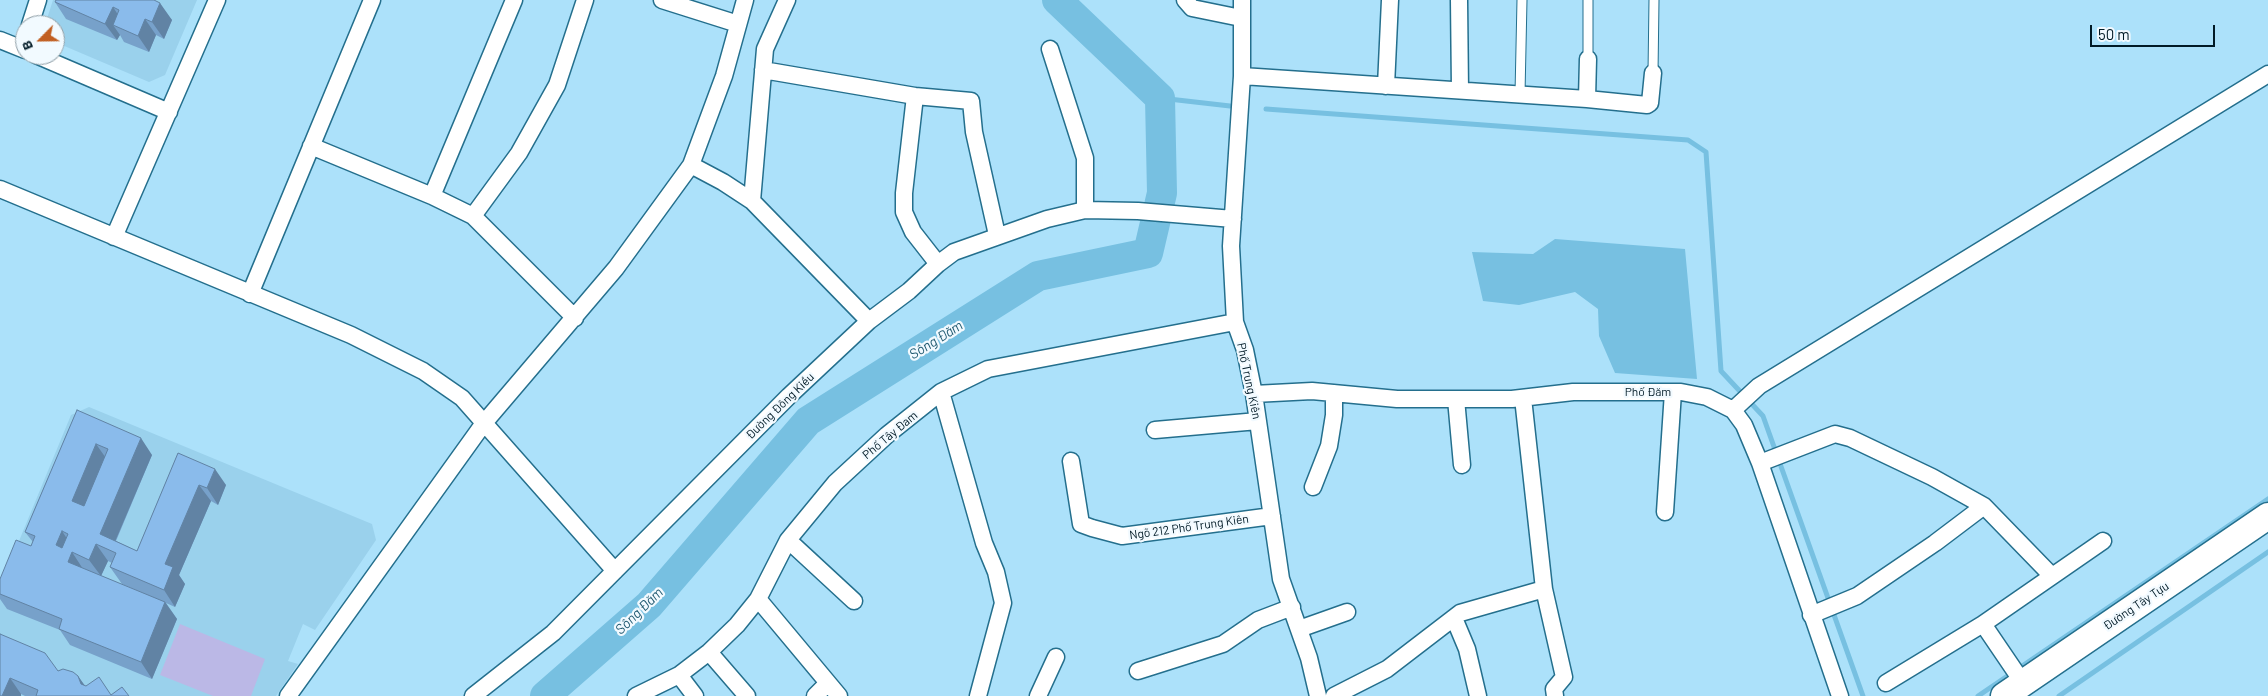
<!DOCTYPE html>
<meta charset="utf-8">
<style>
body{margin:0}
#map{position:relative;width:2268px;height:696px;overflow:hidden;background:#ace1fa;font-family:Barlow,sans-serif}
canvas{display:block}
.north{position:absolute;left:15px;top:15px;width:50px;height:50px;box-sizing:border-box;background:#f2faff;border:1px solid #91a0a8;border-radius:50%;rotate:247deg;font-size:14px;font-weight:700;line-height:20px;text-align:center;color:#001a26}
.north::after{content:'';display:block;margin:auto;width:18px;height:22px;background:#c15f22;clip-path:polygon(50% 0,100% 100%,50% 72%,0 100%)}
.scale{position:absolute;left:2090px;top:25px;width:125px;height:22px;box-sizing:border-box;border:2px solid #001a26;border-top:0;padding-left:6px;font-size:15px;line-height:18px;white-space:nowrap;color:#001a26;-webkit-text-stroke:4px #f2faff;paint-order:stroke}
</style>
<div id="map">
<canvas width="2268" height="696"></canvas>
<div class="north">B</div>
<div class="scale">50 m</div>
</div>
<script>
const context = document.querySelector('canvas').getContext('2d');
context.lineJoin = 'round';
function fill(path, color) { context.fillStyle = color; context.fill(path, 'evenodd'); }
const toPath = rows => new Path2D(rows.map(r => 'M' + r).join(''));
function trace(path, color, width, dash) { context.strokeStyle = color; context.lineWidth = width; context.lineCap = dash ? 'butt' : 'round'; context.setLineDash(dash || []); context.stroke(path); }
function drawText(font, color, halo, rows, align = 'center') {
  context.font = font + ' Barlow,sans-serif'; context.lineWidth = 4.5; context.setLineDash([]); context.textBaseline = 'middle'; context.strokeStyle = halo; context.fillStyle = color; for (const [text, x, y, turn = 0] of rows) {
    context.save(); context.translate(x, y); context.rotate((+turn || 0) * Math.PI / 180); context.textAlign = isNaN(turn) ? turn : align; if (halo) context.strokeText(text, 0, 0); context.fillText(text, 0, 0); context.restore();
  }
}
const built = toPath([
 [53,0,197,0,165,75,149,82,55,42,55,25,45,25],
 [89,407,372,524,376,540,315,630,303,624,288,661,298,664,276,696,0,696,0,587,71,415]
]);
const green = toPath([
 [180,624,265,659,251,696,213,696,160,675]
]);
const water = toPath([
 [1555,239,1685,249,1697,379,1615,373,1599,336,1598,309,1575,292,1519,305,1483,301,1472,252,1533,254]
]);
const stream = toPath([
 [1160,98,1230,106],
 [1266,109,1688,140,1706,152,1721,371,1763,416,1863,696],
 [1978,696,2268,499],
 [2059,696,2268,552]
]);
const river = toPath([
 [545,696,649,605,808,421,1038,276,1148,253,1162,193,1160,98,1057,0]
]);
const lane = toPath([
 [1588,0,1588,59],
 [1653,73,1654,0],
 [1520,94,1522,0]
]);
const street = toPath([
 [662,0,738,24],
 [1185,0,1192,8,1241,18],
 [1242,0,1242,76,1231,246,1235,322,1245,350,1254,394,1281,579,1309,658,1318,696],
 [1459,0,1460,90],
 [30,25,38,0],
 [0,40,25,50],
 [1050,49,1085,158,1085,210],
 [36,55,169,112],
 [763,70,915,96,971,101,974,132,997,235],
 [1242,76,1587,99,1647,105,1650,103,1653,73],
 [1386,86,1390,0],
 [915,96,904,193,904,212,913,232,938,264],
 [1587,99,1588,59],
 [311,146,432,196,473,216,575,318],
 [691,165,723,182,752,201,869,321],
 [0,189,351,335,423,371,462,398,615,571],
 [432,196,514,0],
 [752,201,765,49,787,0],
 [473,216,519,153,557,85,585,0],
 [114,237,217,0],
 [250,294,372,0],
 [941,392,984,543,996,572,1003,603,978,696],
 [1254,394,1312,391,1397,399,1512,399,1573,392,1681,392,1707,397,1733,410,1744,425,1760,463,1840,696],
 [1523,398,1544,589,1564,677,1554,689,1555,696],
 [1456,399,1462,465],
 [1733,410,1759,386,2268,74],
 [1155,430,1258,421],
 [1071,461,1081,524,1092,528,1122,536,1272,516],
 [1760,463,1835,434,1850,438,1932,477,1984,506,2052,576],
 [1313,487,1329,446,1334,415,1334,393],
 [1665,512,1673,392],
 [788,540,854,601],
 [758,599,839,696],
 [1811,615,1857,596,1935,543,1984,506],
 [1454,618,1467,649,1478,696],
 [1983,624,2103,541],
 [1299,629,1347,612],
 [709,652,747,696],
 [1138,671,1223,644,1258,620,1292,607],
 [679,675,695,696],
 [1886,683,1983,624,2019,677,2017,691],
 [288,696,484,423,616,268,691,165,724,76,745,0],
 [473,696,553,633,789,396,869,321,909,291,938,264,954,252,1047,219,1085,210,1138,211,1233,219],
 [636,696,679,675,709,652,737,625,758,599,788,540,835,483,887,435,941,392,988,369,1235,322],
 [815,696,828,683],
 [1038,696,1056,657],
 [1334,696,1387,669,1460,613,1544,589]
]);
const primary = toPath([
 [2004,696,2268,516]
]);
const wall = toPath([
 [154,0,172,20,164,39,156,35,149,52,124,42,120,35,117,40,66,19,55,2],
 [77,410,152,455,116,541,137,551,178,453,226,485,218,505,211,501,179,575,185,584,175,607,166,603,177,619,152,679,70,645,60,630,7,609,0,599,0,579,31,546,33,542,25,532],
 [108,561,112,563,110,567,122,584,141,592,101,576],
 [0,634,58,671,78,676,85,686,111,695,129,696,25,696,21,694,0,696]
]);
const shadedWall = toPath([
 [160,3,172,20,164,39,152,22],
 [113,7,124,24,113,25,120,35,117,40,105,24],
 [145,19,156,35,149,52,138,36],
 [141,438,152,455,111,551,100,534],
 [96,444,108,461,84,517,72,501],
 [215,469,226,485,218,505,207,488],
 [199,485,211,501,179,575,185,584,175,607,164,590,165,564],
 [62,531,73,548,67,562,56,545],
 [96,544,108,561,101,576,89,560],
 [72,552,83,569,68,562],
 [165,602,177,619,152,679,141,662],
 [78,676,90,693,81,684],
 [10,678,21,694,21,696,2,696]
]);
const building = toPath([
 [56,0,154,0,160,3,152,22,145,19,138,36,113,25,119,10,113,7,105,24,55,2,56,0],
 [77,410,141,438,100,534,137,551,178,453,215,469,207,488,199,485,165,564,173,567,164,590,110,567,116,553,96,544,89,560,72,552,68,562,165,602,141,662,59,629,62,619,0,594,0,579,16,540,31,546,35,536,25,532,77,410],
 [96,444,108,449,84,506,72,501,96,444],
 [62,531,68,534,62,548,56,545,62,531],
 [0,634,45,653,58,671,63,669,73,672,78,676,81,684,86,686,99,677,111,695,122,687,129,696,36,696,38,690,10,678,2,696,0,696,0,634]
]);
const streetNames = [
 ["Phố Trung Kiên",1249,381,78],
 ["Phố Đăm",1648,392],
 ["Đường Đông Kiều",780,406,-44],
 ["Phố Tây Đam",890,435,-40],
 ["Ngõ 212 Phố Trung Kiên",1189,527,-8],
 ["Đường Tây Tựu",2136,606,-34]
];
const waterNames = [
 ["Sông Đăm",936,340,-32],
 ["Sông Đăm",639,611,-44]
];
fill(built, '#9ad1ec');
fill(green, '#bbb8e6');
fill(water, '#77c0e1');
trace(stream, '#77c0e1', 5);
trace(river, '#77c0e1', 30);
trace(lane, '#246f8d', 11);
trace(street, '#246f8d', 19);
trace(primary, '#246f8d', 29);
trace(lane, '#fff', 9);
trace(street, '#fff', 16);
trace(primary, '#fff', 26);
fill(wall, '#77a1ca');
fill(shadedWall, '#6183a4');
fill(building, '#8abbeb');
trace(building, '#6183a4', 1);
drawText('12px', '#001a26', '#f2faff', streetNames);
drawText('italic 14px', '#1f5970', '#f2faff', waterNames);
</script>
